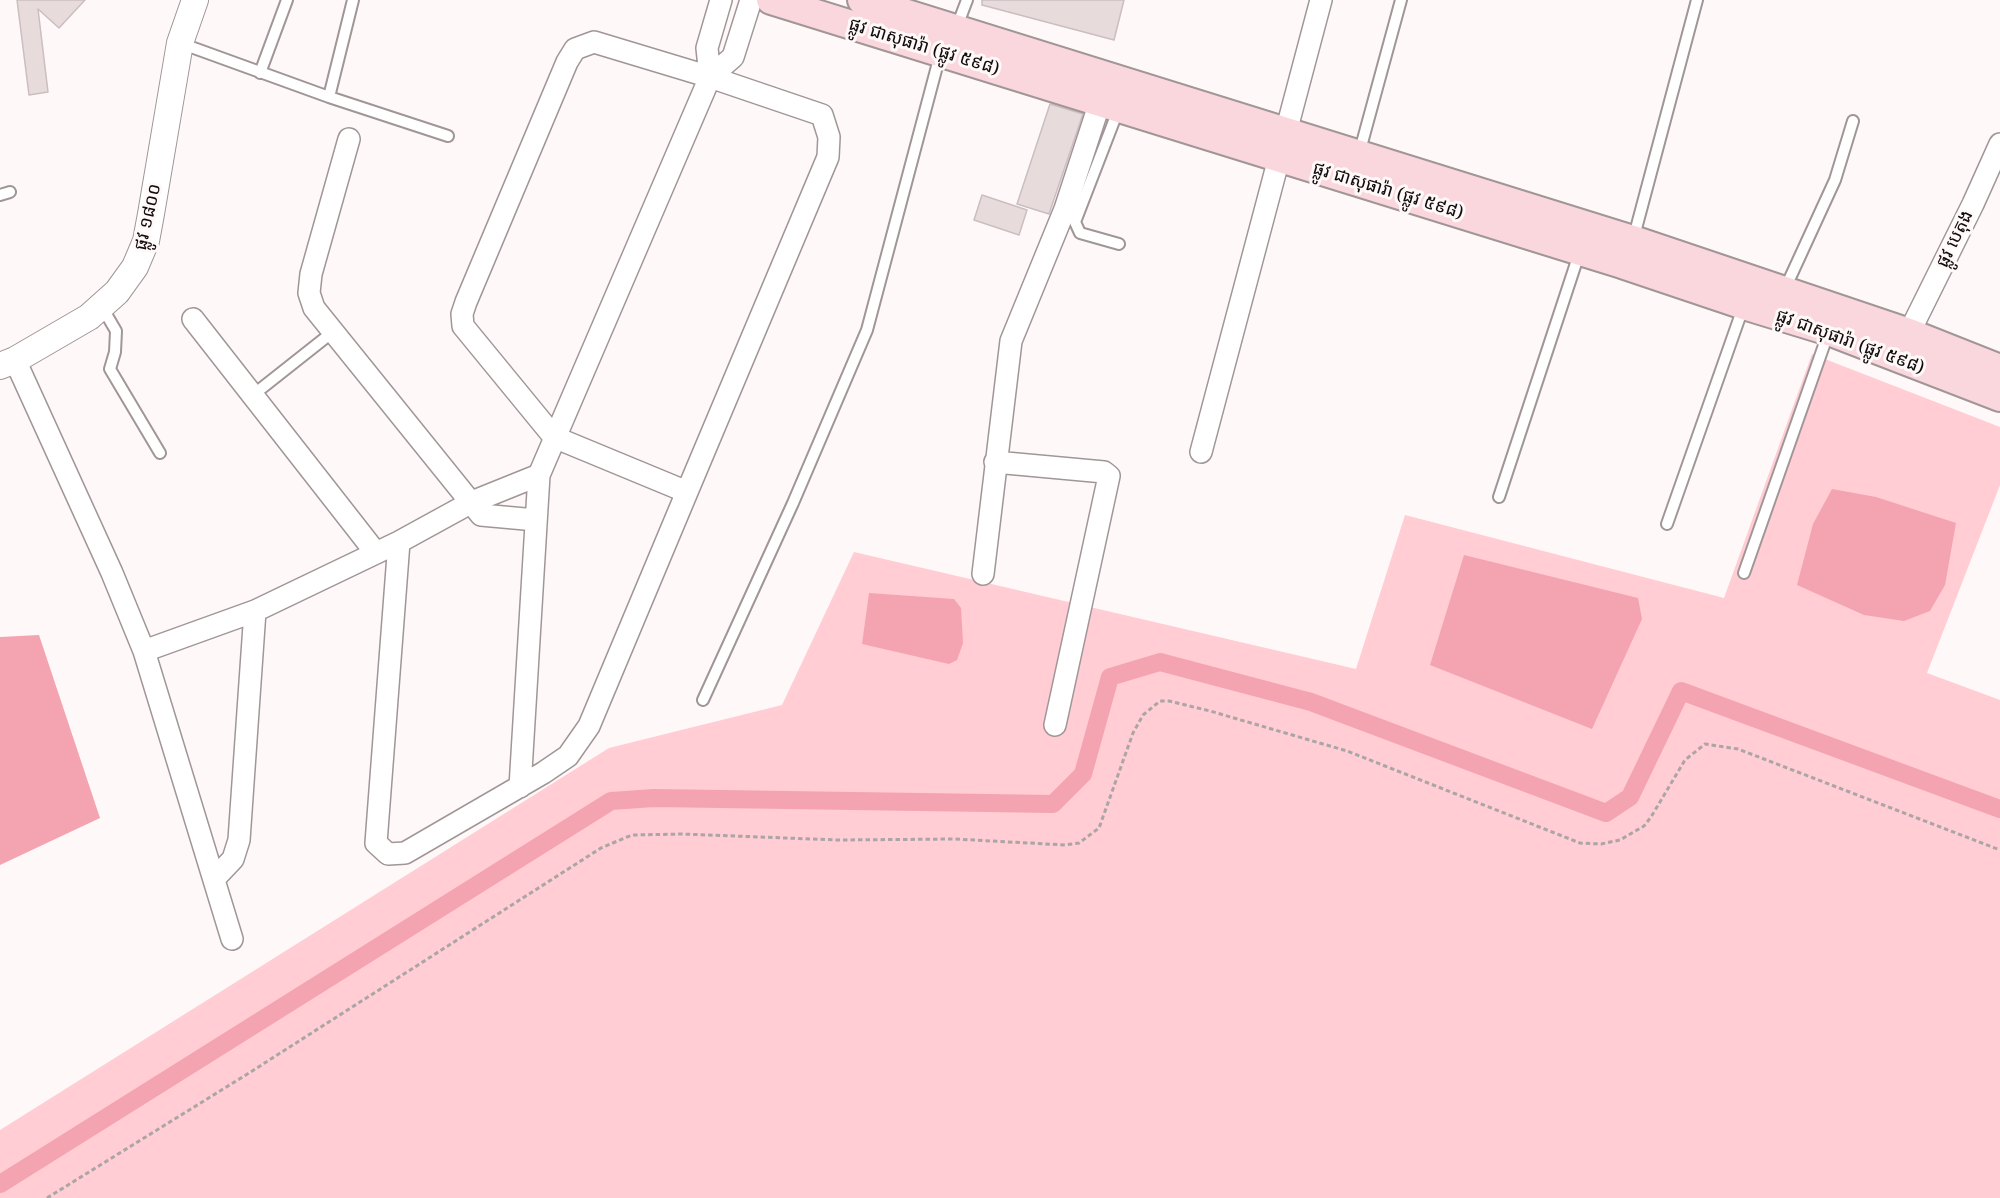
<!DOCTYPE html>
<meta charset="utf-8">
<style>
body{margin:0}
canvas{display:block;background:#fff8f8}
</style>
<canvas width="2000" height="1198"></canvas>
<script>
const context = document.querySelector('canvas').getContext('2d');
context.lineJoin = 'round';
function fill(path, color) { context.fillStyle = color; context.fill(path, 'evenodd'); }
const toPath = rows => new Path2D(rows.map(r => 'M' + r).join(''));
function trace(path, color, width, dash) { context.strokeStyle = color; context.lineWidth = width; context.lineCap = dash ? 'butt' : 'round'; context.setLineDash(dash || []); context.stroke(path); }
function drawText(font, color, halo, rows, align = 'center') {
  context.font = font + ' "Noto Serif","Noto Sans Khmer",serif'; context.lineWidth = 6; context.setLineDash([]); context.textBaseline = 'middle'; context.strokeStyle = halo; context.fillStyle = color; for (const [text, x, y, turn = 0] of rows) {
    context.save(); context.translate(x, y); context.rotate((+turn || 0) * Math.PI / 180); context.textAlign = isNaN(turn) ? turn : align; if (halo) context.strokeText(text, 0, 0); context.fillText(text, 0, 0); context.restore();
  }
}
const green = toPath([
 [1812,354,2000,427,2000,485,1927,673,2000,700,2000,1198,0,1198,0,1130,609,748,782,705,854,552,1356,669,1405,515,1724,598]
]);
const water = toPath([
 [1832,489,1876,497,1956,523,1945,585,1930,611,1904,621,1864,615,1797,585,1813,524],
 [1464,555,1638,598,1642,619,1592,729,1430,665],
 [869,593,954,599,961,608,963,643,957,660,949,664,862,644],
 [39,635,100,818,0,865,0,637]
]);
const canal = toPath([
 [0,1184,611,801,654,798,1053,804,1083,774,1110,677,1160,662,1311,702,1606,813,1630,797,1681,691,2000,809]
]);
const building = toPath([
 [17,0,85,0,59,28,38,9,48,92,29,95,17,0],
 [982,0,1124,0,1114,40,982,5,982,0],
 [1050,104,1083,114,1049,214,1017,204,1050,104],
 [982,195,1027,210,1019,235,974,220,982,195]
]);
const path = toPath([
 [47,1198,249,1073,601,848,627,837,633,835,682,834,838,840,955,839,1065,845,1079,843,1099,828,1133,733,1143,715,1160,701,1169,701,1210,711,1347,751,1580,843,1601,844,1620,840,1644,826,1651,817,1685,760,1705,744,1738,749,2000,850]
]);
const service = toPath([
 [956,29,967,0],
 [180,43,329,97,448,136],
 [260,73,287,0],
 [329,97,353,0],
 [1359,154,1401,0],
 [0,195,10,192],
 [1633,240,1697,0],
 [1119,244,1080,233,1075,222,1119,108],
 [1784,291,1835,180,1853,121],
 [102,307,116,331,115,352,110,369,160,453],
 [253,395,334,331],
 [1499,497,1580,251],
 [1667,524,1744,305],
 [1744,573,1829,331],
 [703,700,793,503,867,330,940,55]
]);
const minor = toPath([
 [710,77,707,48,721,0],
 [349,139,311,274,309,293,314,308,481,515,536,520],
 [193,319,376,553],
 [1909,333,1973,204,2000,144],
 [15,360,112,573,144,651,232,939],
 [1201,452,1321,0],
 [995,462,1104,472,1109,476,1055,725],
 [399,542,376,843,388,854,405,853,543,773,568,756,589,726,687,492,828,157,829,137,822,115,710,77,594,42,575,49,567,62,466,302,462,314,463,326,554,437,687,492],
 [983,574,1011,341,1065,209,1100,102],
 [144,651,255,611,399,542,472,502,539,475],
 [520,787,539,475,710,77,733,57,751,0],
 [214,879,233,859,239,840,255,611]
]);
const tertiary = toPath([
 [0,366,15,360,89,317,117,292,135,267,146,241,151,214,180,43,195,0]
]);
const secondary = toPath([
 [771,0,1622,264,1744,305,1829,331,2000,397],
 [862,0,1633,240,1909,333,2000,369]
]);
const streetNames = [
 ["ផ្លូវ ជាសុផារ៉ា (ផ្លូវ ៥៩៨)",924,47,17],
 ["ផ្លូវ ជាសុផារ៉ា (ផ្លូវ ៥៩៨)",1388,191,17],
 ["ផ្លូវ ១៨០០",148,217,-77],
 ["ផ្លូវ បេតុង",1955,239,-64],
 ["ផ្លូវ ជាសុផារ៉ា (ផ្លូវ ៥៩៨)",1850,342,20]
];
fill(green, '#ffcdd3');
fill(water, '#f4a4b0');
trace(canal, '#f4a4b0', 18);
fill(building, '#e7dbdc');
trace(building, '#cabec0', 1.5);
trace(service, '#a19697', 14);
trace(minor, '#a19697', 24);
trace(tertiary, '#a19697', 28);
trace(secondary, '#a19697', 32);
trace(path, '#aba5a5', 3, [4.5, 3]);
trace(service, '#fff', 10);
trace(minor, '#fff', 21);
trace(tertiary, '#fff', 26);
trace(secondary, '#fad6dd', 28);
drawText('18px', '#100c0c', '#fff8f8', streetNames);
</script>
